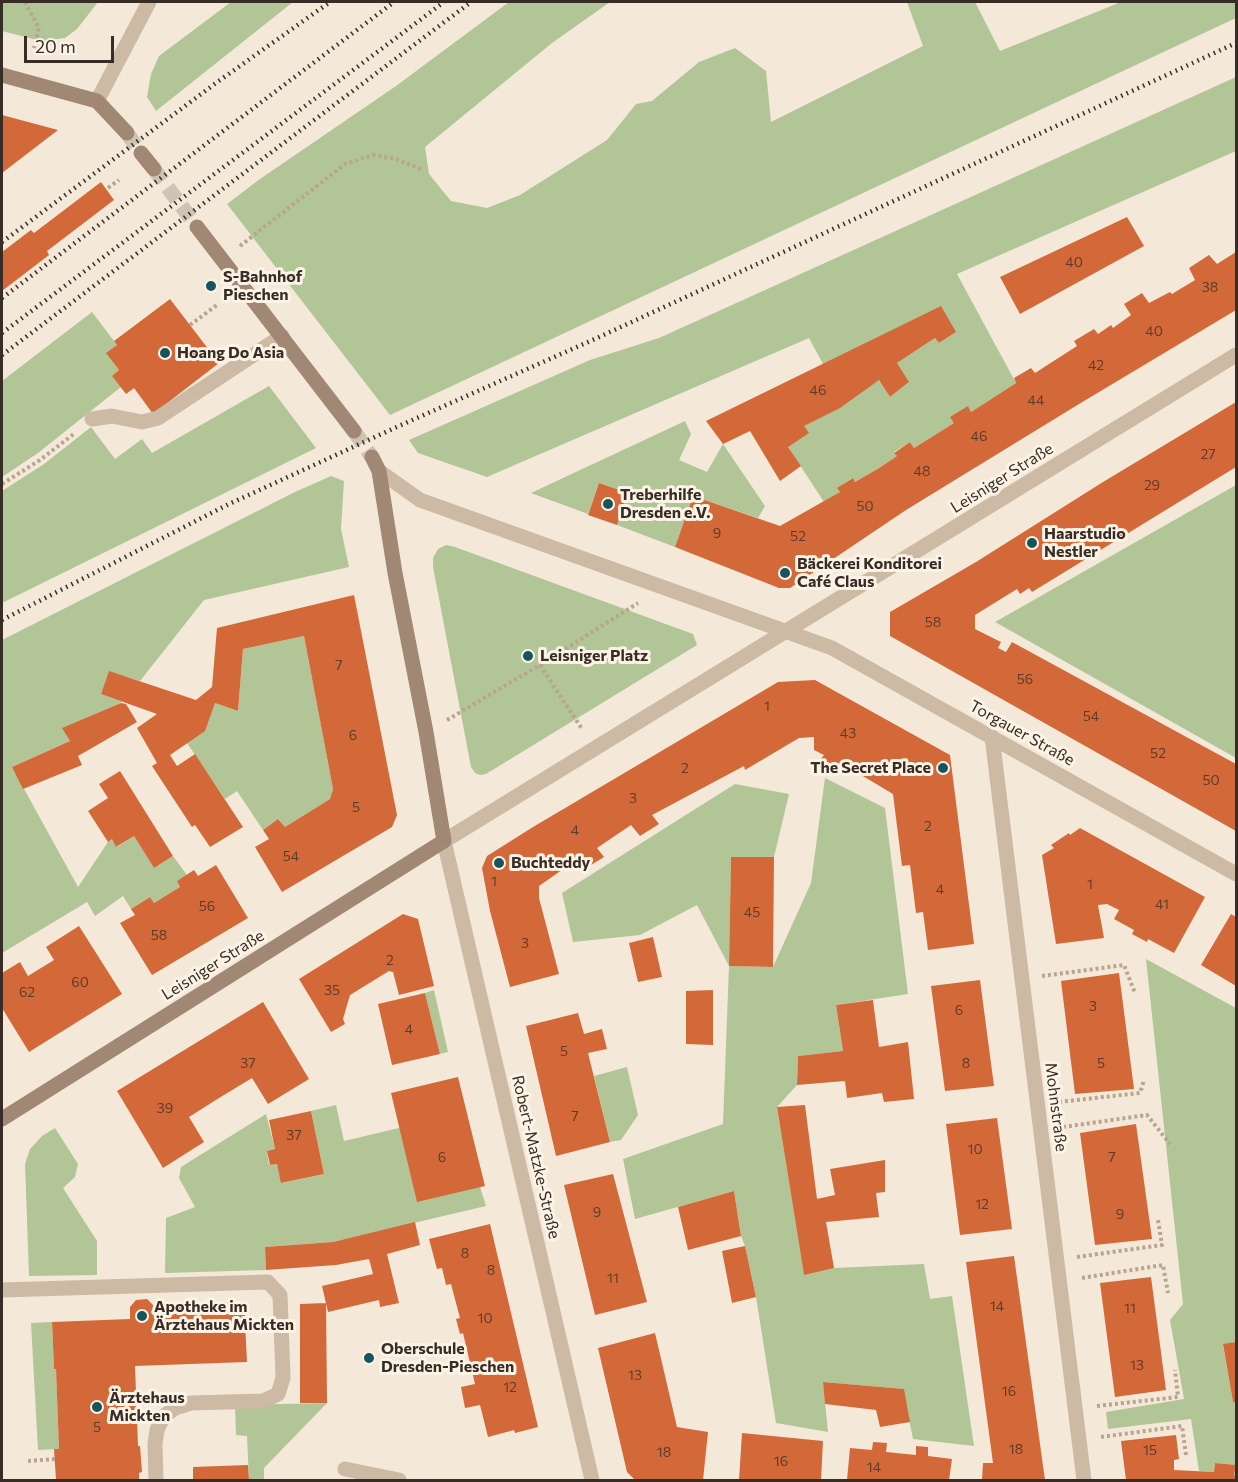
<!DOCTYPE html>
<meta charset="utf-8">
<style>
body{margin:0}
#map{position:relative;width:1238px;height:1482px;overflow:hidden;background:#f4e9d9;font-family:Commissioner,sans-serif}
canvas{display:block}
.frame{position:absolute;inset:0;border:3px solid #382d26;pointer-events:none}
.scale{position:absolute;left:24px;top:36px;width:90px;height:27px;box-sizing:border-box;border:3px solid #382d26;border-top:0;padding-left:8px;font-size:18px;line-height:21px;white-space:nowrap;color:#382d26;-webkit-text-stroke:4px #fbf3e6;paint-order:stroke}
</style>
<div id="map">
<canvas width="1238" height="1482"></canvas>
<div class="frame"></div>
<div class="scale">20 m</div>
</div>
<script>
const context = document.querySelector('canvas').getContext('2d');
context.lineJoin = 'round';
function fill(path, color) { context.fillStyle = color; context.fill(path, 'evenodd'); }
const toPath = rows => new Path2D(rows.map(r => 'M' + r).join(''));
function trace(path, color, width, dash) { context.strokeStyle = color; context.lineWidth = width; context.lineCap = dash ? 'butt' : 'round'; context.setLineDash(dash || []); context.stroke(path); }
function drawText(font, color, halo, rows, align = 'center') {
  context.font = font + ' Commissioner,sans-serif'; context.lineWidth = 6; context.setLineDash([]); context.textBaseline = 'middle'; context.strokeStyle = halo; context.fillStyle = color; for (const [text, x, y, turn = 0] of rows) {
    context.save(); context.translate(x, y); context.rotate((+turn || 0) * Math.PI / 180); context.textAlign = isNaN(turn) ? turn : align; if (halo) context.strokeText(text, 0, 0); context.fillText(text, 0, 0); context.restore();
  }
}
const green = toPath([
 [2,2,98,2,77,29,65,38,41,41,2,31],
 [231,2,293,2,156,111,147,97,151,74,159,56],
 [509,2,610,2,552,43,425,147,429,174,451,201,487,208,520,195,607,140,636,104,652,101,699,62,735,48,766,71,771,122,923,46,907,2,975,2,1000,51,1121,2,1236,2,1236,18,390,415,227,204,260,179,396,86],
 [1236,77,1236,151,957,274,1016,383,971,412,968,407,954,423,914,448,910,442,894,452,897,456,879,468,855,482,852,478,838,488,840,492,824,502,788,447,804,426,879,380,890,397,908,383,897,363,935,338,939,343,956,332,823,364,809,338,487,477,418,453,409,440,590,360,659,338],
 [92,312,117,345,107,353,119,370,112,376,121,387,38,453,2,477,2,381],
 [269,386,316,448,2,603,2,491,44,464,91,427,115,459,142,439,152,453],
 [685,421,691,434,679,460,707,472,723,444,765,506,758,518,693,496,675,547,617,525,628,493,599,483,588,514,531,493],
 [331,476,344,481,341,529,349,567,204,600,140,681,109,672,101,694,121,701,121,703,63,728,70,741,12,767,78,887,108,842,112,839,117,847,134,836,154,868,173,856,187,875,177,881,180,887,154,903,150,897,131,909,123,896,95,916,87,902,2,953,2,640,295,492],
 [1236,485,1236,758,995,622],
 [446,545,455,547,693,634,697,645,486,774,480,775,475,773,471,767,433,567,433,558,438,549],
 [304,636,333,789,330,799,285,827,278,819,263,830,237,791,225,799,187,743,215,703,238,711,243,649],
 [825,778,885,808,908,994,836,1005,843,1051,798,1056,797,1085,777,1107,804,1274,834,1268,924,1264,930,1299,952,1296,974,1446,913,1439,903,1389,823,1382,828,1432,776,1423,756,1297,745,1246,741,1236,734,1191,635,1219,623,1159,723,1124,729,966,697,905,640,935,573,942,562,893,735,784,789,794,774,857,731,857,729,966,773,967,811,883],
 [1146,959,1236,1008,1236,1342,1223,1345,1233,1402,1236,1402,1236,1476,1234,1475,1235,1465,1215,1463,1214,1472,1199,1471,1191,1419,1108,1429,1106,1412,1184,1399,1170,1320,1183,1304],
 [434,990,448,1052,440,1054,425,993],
 [627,1067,638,1115,621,1140,610,1142,594,1076],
 [336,1105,344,1141,399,1128,480,1187,486,1206,333,1242,265,1247,266,1270,165,1273,166,1218,195,1207,179,1178,181,1167,266,1114,275,1149,267,1151,269,1165,277,1164,282,1183,324,1174,311,1111],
 [55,1128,78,1164,75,1177,63,1188,97,1241,97,1275,29,1276,25,1164,30,1149,42,1136],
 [52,1322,54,1369,56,1369,59,1449,38,1450,31,1323],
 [327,1403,264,1468,264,1480,249,1480,247,1436,236,1435,235,1405]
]);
const building = toPath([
 [2,115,58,130,2,173],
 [101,182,114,200,47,251,49,255,2,291,2,252,31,230,34,233],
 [1127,217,1144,246,1020,314,1000,277],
 [1236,252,1236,310,1079,404,906,510,790,588,779,588,675,547,693,496,780,526,840,492,837,488,853,478,855,482,879,468,897,456,894,453,910,442,914,448,954,423,950,417,968,406,971,412,1016,383,1014,378,1031,368,1035,373,1077,346,1074,341,1094,329,1098,334,1111,325,1113,328,1131,315,1124,304,1142,293,1149,303,1170,292,1172,294,1195,280,1189,268,1209,255,1217,264],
 [170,299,219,363,153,414,134,388,126,394,112,376,119,370,106,353,117,345,114,341],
 [941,306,956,332,939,343,935,338,897,363,909,382,890,397,879,380,840,408,804,426,809,433,788,447,801,466,780,481,750,431,723,444,706,421],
 [1236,402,1236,467,1032,592,1029,588,1020,594,1017,589,975,615,975,629,1001,642,998,648,1006,652,1012,642,1236,764,1236,831,890,636,890,612,976,562,1103,482],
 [599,483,628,493,617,525,588,515],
 [354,595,397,815,392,827,282,892,255,847,269,839,263,830,278,819,285,827,330,799,333,789,304,636,243,649,238,711,215,703,205,731,170,755,177,766,195,754,243,827,210,847,195,825,192,827,152,766,157,763,137,728,157,714,101,694,109,671,196,700,212,687,217,628],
 [815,680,950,755,974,944,928,950,923,912,916,913,910,865,902,866,893,794,841,763,837,770,819,761,824,755,814,750,814,737,799,738,745,770,744,766,652,815,659,824,640,836,631,825,597,848,604,857,586,868,579,858,539,886,539,898,559,974,510,987,490,911,482,868,487,856,533,827,778,682],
 [121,703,126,704,137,722,78,756,82,765,23,789,12,767,70,741,62,728],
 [120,771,173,856,154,868,134,836,116,847,112,839,108,842,88,811,108,798,99,784],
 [1080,828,1205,897,1174,953,1148,939,1147,942,1132,934,1134,930,1114,919,1119,910,1107,904,1098,905,1104,938,1056,944,1042,855,1054,848,1051,845,1069,833,1070,835],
 [731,857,774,857,773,967,729,966],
 [216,865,248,918,152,975,120,923,135,915,131,909,150,897,154,903,180,887,177,881,194,870,198,876],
 [403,914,418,919,434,986,399,995,393,972,389,971,350,995,343,1019,345,1024,331,1032,299,979],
 [1231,914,1236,917,1236,986,1201,965],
 [79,926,122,994,29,1052,2,1008,2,973,20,962,28,976,54,960,46,947],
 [653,937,662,977,638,982,629,943],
 [1119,973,1134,1089,1075,1094,1061,981],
 [980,980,994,1086,945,1091,931,986],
 [713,990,713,1045,686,1044,686,991],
 [425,993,440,1054,392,1065,378,1004],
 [873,1000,879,1047,908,1042,914,1099,884,1102,882,1093,847,1098,845,1081,797,1085,798,1056,843,1051,836,1005],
 [263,1002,309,1079,268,1104,252,1078,219,1098,189,1117,204,1142,163,1168,117,1091],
 [578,1013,584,1034,602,1029,607,1049,588,1053,610,1142,556,1156,526,1026],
 [458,1077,485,1186,417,1202,391,1093],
 [805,1105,817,1199,835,1195,830,1169,885,1160,885,1192,876,1193,879,1217,826,1222,834,1268,804,1275,777,1107],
 [311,1111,324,1174,281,1183,277,1164,270,1165,267,1151,275,1149,269,1120],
 [997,1118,1012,1229,960,1235,946,1124],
 [1136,1124,1152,1239,1095,1245,1080,1133],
 [613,1174,647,1302,595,1315,564,1185],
 [734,1191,741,1236,688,1250,678,1207],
 [415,1222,420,1245,387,1254,399,1303,380,1307,379,1300,328,1312,322,1286,373,1274,369,1259,336,1265,266,1270,265,1247,333,1242],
 [490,1224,538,1427,515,1433,514,1430,488,1437,480,1405,465,1408,461,1387,475,1384,463,1333,460,1334,456,1319,460,1318,451,1284,446,1285,442,1268,437,1269,429,1239],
 [745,1246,756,1297,732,1303,722,1251],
 [1014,1256,1045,1480,982,1480,983,1463,993,1463,966,1262],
 [1151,1277,1166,1390,1115,1397,1100,1283],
 [147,1299,153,1305,244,1302,247,1362,135,1366,138,1446,140,1446,142,1472,139,1473,139,1480,56,1480,54,1449,59,1449,56,1369,54,1369,52,1322,130,1319,130,1307,136,1300],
 [326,1303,327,1403,300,1403,300,1304],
 [655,1333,677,1427,708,1432,703,1480,635,1480,627,1472,598,1348],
 [1236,1342,1236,1402,1233,1402,1223,1344],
 [823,1382,904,1389,910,1422,880,1427,876,1410,825,1404],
 [742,1433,823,1441,821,1480,739,1480],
 [1176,1435,1179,1459,1174,1460,1174,1470,1214,1472,1215,1463,1236,1465,1234,1475,1236,1476,1236,1480,1126,1480,1121,1441],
 [873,1442,887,1443,886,1452,916,1455,916,1446,928,1447,928,1456,952,1459,949,1480,847,1480,850,1448,872,1450],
 [248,1465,249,1480,193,1480,193,1467]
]);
const secondaryTunnel = toPath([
 [127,133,141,153],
 [154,169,197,227],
 [354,431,372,457]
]);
const path = toPath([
 [25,2,39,28,34,48],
 [108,188,119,180],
 [240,246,345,164,373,155,396,159,421,169],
 [190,325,217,305],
 [2,484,40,460,75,433],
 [540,665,638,603],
 [447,720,540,665,582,729],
 [1042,976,1124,965,1135,993],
 [1059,1102,1140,1093,1144,1080],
 [1063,1127,1147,1115,1170,1144],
 [1077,1257,1162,1245,1158,1220],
 [1082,1278,1163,1265,1168,1293],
 [1097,1406,1178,1397,1175,1370],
 [1101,1437,1182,1426,1186,1455],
 [28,1461,55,1459]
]);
const lane = toPath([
 [92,419,112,416,142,422,158,418,282,336],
 [2,1290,268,1282,280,1295,283,1378,278,1394,263,1401,191,1403,175,1408,163,1417,157,1430,155,1444,156,1480],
 [345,1469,399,1480]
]);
const street = toPath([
 [97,101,149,2],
 [379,471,420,500,832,648,1236,874],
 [992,737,1084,1480],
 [592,1480,444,841,1236,355]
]);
const secondary = toPath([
 [2,75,97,101,127,133],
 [141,153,154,169],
 [197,227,354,431],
 [2,1119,444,841,426,732,395,573,379,471,372,457]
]);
const rail = toPath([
 [2,242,216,83,330,2],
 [2,298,394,2],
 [2,333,444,2],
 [2,355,471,2],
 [2,620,229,504,399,426,597,338,1236,43]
]);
const markers = [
 [211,286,6,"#17545e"],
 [165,353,6,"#17545e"],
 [608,504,6,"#17545e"],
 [1032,543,6,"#17545e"],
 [785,573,6,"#17545e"],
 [528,656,6,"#17545e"],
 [943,768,6,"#17545e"],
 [499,863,6,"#17545e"],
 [142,1316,6,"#17545e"],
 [369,1358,6,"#17545e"],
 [97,1407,6,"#17545e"]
];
const numberNames = [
 ["40",1074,262],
 ["38",1210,287],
 ["40",1154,331],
 ["42",1096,365],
 ["46",818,390],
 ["44",1036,400],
 ["46",979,436],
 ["27",1208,454],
 ["48",922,471],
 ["29",1152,485],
 ["50",865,506],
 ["9",717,533],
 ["52",798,536],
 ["58",933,622],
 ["7",339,665],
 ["56",1025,679],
 ["1",767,706],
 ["54",1091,716],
 ["43",848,733],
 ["6",353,735],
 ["52",1158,753],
 ["2",685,768],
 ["50",1211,780],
 ["3",633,798],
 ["5",356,807],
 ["2",928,826],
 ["4",575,830],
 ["54",291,856],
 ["1",494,881],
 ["1",1090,884],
 ["4",940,889],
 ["41",1162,904],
 ["56",207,906],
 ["45",752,912],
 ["58",159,935],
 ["3",525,943],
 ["2",390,960],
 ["60",80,982],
 ["35",332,990],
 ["62",27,992],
 ["3",1093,1006],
 ["6",959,1010],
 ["4",409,1029],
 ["5",564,1051],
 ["37",248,1063],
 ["8",966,1063],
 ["5",1101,1063],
 ["39",165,1108],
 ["7",575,1116],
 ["37",294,1135],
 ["10",975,1149],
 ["6",442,1157],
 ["7",1112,1157],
 ["12",982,1204],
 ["9",597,1212],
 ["9",1120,1214],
 ["8",465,1253],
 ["8",491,1270],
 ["11",613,1278],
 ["14",997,1306],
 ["11",1130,1308],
 ["10",485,1318],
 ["13",1137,1365],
 ["13",635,1375],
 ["12",510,1387],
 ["16",1009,1391],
 ["5",97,1427],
 ["18",1016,1449],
 ["15",1150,1450],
 ["18",664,1452],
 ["16",781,1461],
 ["14",874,1467]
];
const poiNames = [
 ["S-Bahnhof",223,277],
 ["Pieschen",223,295],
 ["Hoang Do Asia",177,353],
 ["Treberhilfe",620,495],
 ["Dresden e.V.",620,513],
 ["Haarstudio",1044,534],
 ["Nestler",1044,552],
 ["Bäckerei Konditorei",797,564],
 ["Café Claus",797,582],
 ["Leisniger Platz",540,656],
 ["The Secret Place",931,768,"right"],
 ["Buchteddy",511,863],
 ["Apotheke im",154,1307],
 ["Ärztehaus Mickten",154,1325],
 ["Oberschule",381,1349],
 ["Dresden-Pieschen",381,1367],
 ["Ärztehaus",109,1398],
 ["Mickten",109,1416]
];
const streetNames = [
 ["Leisniger Straße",1002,478,-32],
 ["Torgauer Straße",1022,733,29],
 ["Leisniger Straße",213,965,-32],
 ["Mohnstraße",1056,1107,83],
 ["Robert-Matzke-Straße",536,1157,77]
];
fill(green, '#b2c597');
fill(building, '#d36938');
trace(secondaryTunnel, '#cec3b5', 15, [15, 8]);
trace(path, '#b9a48e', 4, [3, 3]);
trace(lane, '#cdbaa4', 15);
trace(street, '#cdbaa4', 15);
trace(secondary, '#a18875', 15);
trace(rail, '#382d26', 4.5, [1.5, 4.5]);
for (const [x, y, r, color] of markers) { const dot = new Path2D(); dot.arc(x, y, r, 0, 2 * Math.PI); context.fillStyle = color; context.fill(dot); trace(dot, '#fbf3e6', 2); }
drawText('14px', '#5f3c2a', null, numberNames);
drawText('bold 16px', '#382d26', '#fbf3e6', poiNames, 'left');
drawText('16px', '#382d26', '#fbf3e6', streetNames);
</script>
